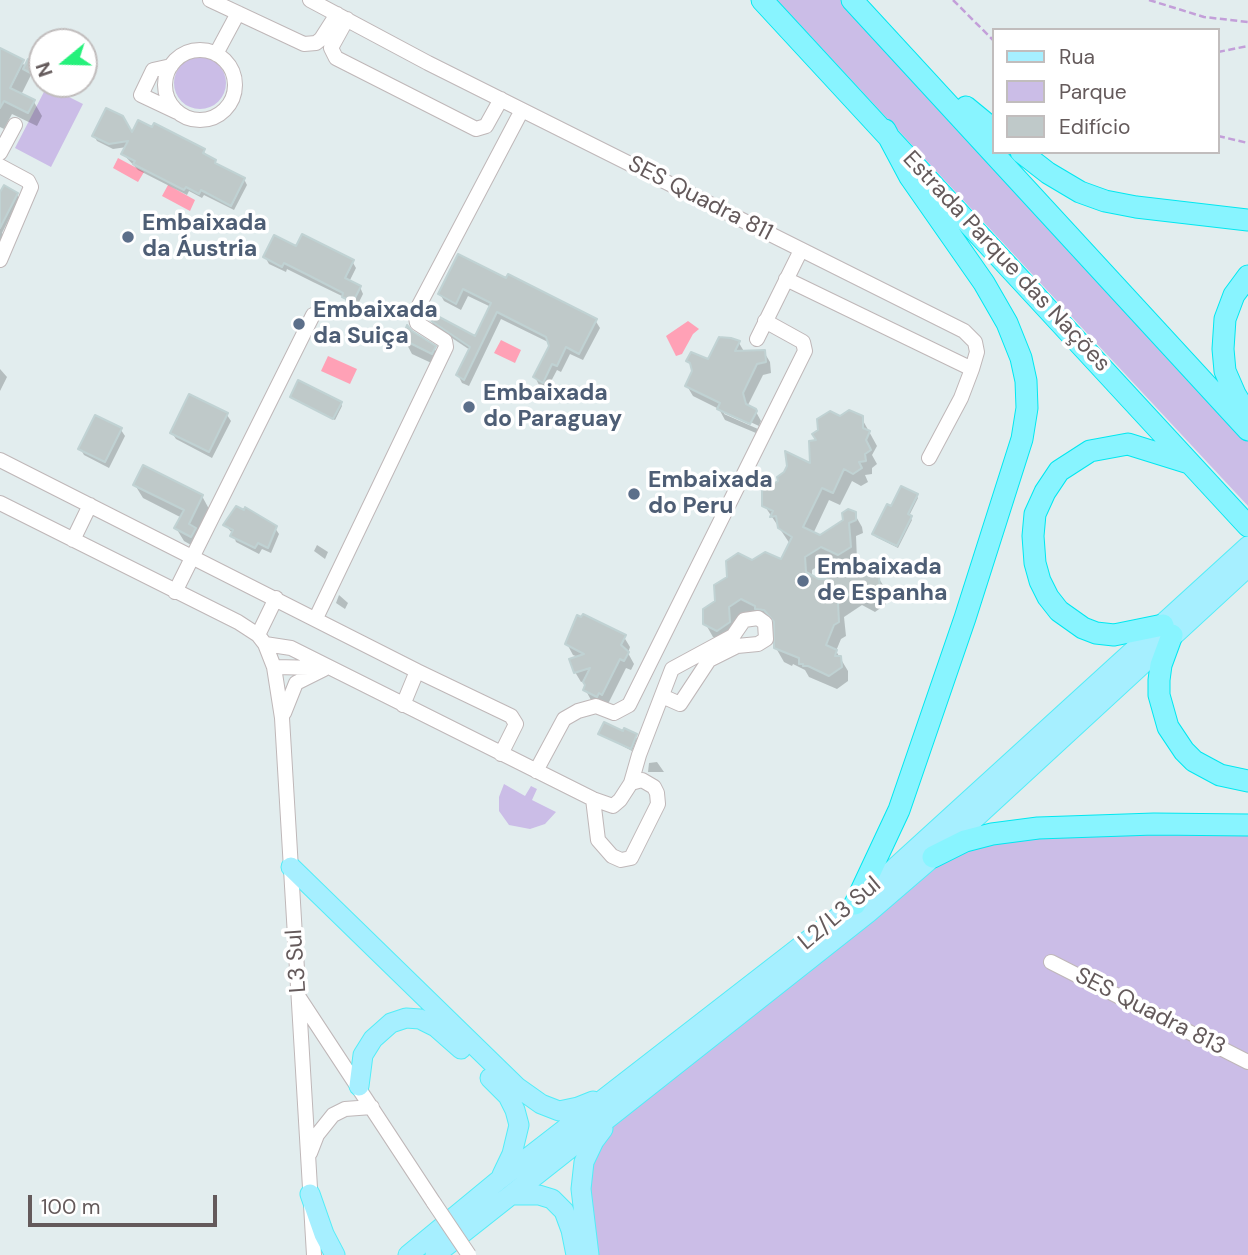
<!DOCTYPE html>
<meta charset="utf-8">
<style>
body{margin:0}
#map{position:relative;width:1248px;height:1255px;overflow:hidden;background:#e2edee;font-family:"DM Sans",sans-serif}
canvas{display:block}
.legend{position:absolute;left:992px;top:28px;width:228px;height:126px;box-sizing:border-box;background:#fff;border:2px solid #c1bdbd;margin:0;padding:9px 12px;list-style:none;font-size:21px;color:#645a5b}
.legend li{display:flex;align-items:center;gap:14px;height:35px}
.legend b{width:35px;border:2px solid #c1bdbd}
.north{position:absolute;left:28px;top:28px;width:70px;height:70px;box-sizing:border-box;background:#fff;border:2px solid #c1bdbd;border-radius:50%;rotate:251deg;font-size:19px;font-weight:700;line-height:28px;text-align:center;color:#645a5b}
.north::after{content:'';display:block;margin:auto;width:24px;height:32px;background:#25f17b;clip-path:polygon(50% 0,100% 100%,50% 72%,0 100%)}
.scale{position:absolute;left:28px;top:1195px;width:189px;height:32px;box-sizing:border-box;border:4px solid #645a5b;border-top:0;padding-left:9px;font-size:21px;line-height:24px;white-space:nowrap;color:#645a5b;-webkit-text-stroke:5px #fff;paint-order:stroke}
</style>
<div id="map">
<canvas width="1248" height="1255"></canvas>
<ul class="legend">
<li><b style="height:9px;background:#a6efff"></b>Rua</li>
<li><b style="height:19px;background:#cbbde7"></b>Parque</li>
<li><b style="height:19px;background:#bfc9c9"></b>Edifício</li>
</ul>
<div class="north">N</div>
<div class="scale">100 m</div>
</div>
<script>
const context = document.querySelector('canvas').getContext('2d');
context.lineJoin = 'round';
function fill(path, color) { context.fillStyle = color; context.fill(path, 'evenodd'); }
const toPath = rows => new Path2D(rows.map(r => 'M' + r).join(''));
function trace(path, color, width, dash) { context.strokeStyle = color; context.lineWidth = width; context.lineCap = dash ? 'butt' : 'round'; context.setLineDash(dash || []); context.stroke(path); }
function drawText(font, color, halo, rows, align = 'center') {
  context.font = font + ' "DM Sans",sans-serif'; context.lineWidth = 7; context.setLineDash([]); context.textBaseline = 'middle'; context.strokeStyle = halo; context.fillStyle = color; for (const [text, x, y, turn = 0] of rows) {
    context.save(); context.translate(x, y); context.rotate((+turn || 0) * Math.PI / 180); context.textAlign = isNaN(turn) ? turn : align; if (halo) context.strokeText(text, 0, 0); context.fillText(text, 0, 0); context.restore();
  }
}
const green = toPath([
 [777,0,842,0,1248,441,1248,506],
 '174 83a26 26 0 1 1 52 0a26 26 0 1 1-52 0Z',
 [47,86,83,104,51,167,15,148],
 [504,784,525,796,531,786,537,789,532,800,556,812,545,824,530,829,509,825,499,811,499,797],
 [1248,826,1248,1255,593,1255,585,1164,594,1141,933,857,992,834]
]);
const water = toPath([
 [118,158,144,172,138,182,113,168],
 [168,185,195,200,190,211,162,196],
 [688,321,699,329,693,334,682,354,676,356,666,336],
 [501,340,521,350,515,363,494,353],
 [328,356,357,369,350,384,321,371]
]);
const shadow = toPath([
 [0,50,22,62,26,68,42,68,42,80,31,75,21,95,34,102,42,116,37,126,12,114,4,129,0,127],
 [94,136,132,136,203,151,218,166,244,179,247,185,234,210,204,195,202,198,189,191,187,195,138,170,123,154,127,147,113,149,97,141],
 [17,194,19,199,2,233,4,236,0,245,0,196],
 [297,249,352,261,356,268,349,282,360,287,363,294,356,308,347,303,344,297,313,282,287,269,286,272,269,264,265,257],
 [459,256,595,320,600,328,583,360,570,354,561,372,557,370,547,389,539,385,535,377,550,343,501,319,469,386,462,383,458,375,470,350,434,326,429,318,475,339,491,307,468,296,461,310,444,301,440,294],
 [404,339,434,348,443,362,440,367,412,354],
 [739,343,745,353,764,352,770,362,771,373,763,375,748,405,755,410,761,421,756,433,725,420,719,409,693,396,687,386,693,370,688,361,709,361],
 [724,410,759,426,758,429,724,414],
 [0,369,7,377,0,391],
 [292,397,341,403,342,406,335,420],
 [227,415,231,421,212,458,176,439,172,433],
 [96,417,121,430,125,436,109,468,84,455,80,448],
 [861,417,877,446,872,455,877,464,872,468,872,474,865,475,868,482,861,486,852,481,840,505,829,500,813,534,821,537,854,513,862,527,863,533,856,536,857,560,846,568,829,559,812,570,812,577,819,581,878,577,886,590,886,604,875,612,862,605,844,617,846,636,841,639,836,651,848,671,848,681,837,689,809,677,805,670,793,664,792,666,784,662,776,648,776,627,773,623,765,622,763,618,749,612,736,621,725,643,713,637,705,623,717,602,752,562,781,562,790,544,764,505,812,466,818,442,840,418],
 [135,485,202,496,209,509,198,549,184,541,176,528,182,518,143,498],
 [916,495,918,498,909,516,912,520,898,548,876,537,874,534,892,508],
 [225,525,275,528,279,534,271,553,262,549,259,554,236,542,233,534],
 [317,545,328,552,325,559,314,551],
 [339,595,348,603,345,609,336,603],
 [624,637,630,647,628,653,634,664,631,670,626,668,608,704,603,706,591,700,585,689,587,685,585,681,581,682,575,672,578,657,573,655,567,644],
 [600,734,635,736,637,739,632,751],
 [657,762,664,772,648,772,649,763]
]);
const building = toPath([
 [0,48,24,60,10,88,35,100,28,113,4,101,0,108,0,48],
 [28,59,42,66,42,79,23,69,28,59],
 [106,108,123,116,132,132,138,120,152,127,154,123,205,149,203,153,216,160,215,163,245,178,231,206,201,190,199,194,186,187,184,190,133,164,135,161,121,154,128,141,109,144,92,136,106,108],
 [4,185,18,193,0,228,0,192,4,185],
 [302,234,354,260,345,278,361,286,353,302,342,297,343,293,308,275,284,263,282,267,263,257,274,235,296,246,302,234],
 [458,254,506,278,508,274,597,319,579,354,566,347,557,366,552,364,543,383,533,377,549,346,546,337,497,312,464,380,456,375,470,347,427,318,430,312,475,336,491,303,463,289,456,304,438,294,458,254],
 [407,325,412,331,436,346,432,354,402,339,407,325],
 [719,337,731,338,740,341,735,351,765,350,766,362,757,364,743,393,746,404,756,409,757,411,750,424,717,409,720,403,685,386,692,371,690,363,686,361,691,352,708,359,719,337],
 [298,380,342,402,333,419,290,397,298,380],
 [189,394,228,413,209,452,170,433,189,394],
 [849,410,863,416,863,428,870,431,866,440,871,450,865,454,866,461,859,462,862,468,853,474,844,469,833,493,822,488,803,527,820,535,843,520,842,513,848,509,856,512,856,520,849,523,851,547,838,555,821,547,805,557,806,572,819,579,826,579,839,570,853,577,865,568,879,575,880,591,867,599,853,592,838,603,839,622,834,625,826,645,837,650,835,656,841,656,842,667,829,676,808,666,803,666,803,664,799,664,799,658,774,648,774,622,764,610,755,609,755,606,741,599,729,607,730,622,717,631,703,624,703,609,715,601,714,585,727,577,726,561,738,553,752,560,765,552,781,559,792,537,778,528,776,516,770,517,773,511,762,506,762,491,778,481,777,477,784,472,787,466,785,451,810,463,809,441,816,440,812,434,818,430,817,419,830,411,840,416,849,410],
 [95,415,122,428,105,462,78,449,95,415],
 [143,465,203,495,189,524,196,528,191,537,174,528,184,510,133,485,143,465],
 [901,486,918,494,908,514,912,516,897,546,872,534,887,504,891,506,901,486],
 [236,506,244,510,245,507,277,526,268,548,258,543,255,548,230,536,233,530,223,525,236,506],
 [583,614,626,635,621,645,629,652,624,661,620,659,602,695,599,693,597,697,583,690,585,685,583,682,590,668,574,673,569,659,584,654,565,644,577,615,581,617,583,614],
 [604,722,623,731,624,728,637,734,631,749,598,734,604,722]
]);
const path = toPath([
 [953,0,994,41],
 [1149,0,1204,17,1248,22],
 [1218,52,1248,46],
 [1218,136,1248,143]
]);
const minor = toPath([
 [210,0,304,44,316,43,321,39,337,14],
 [310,0,428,63,964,331,975,342,977,352,972,369,961,398,929,458],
 [347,19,331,48,336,58,476,129,486,126,501,99],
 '165 85a35 35 0 1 1 70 0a35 35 0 1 1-70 0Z',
 [216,54,238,13],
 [171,66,153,70,141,95,177,112],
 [0,153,15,125],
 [0,166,28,181,31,187,0,260],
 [786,279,972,369],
 [757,339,801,250],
 [0,460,417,671,403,705],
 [0,503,238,622,258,635,265,644,274,667,282,718,314,1255],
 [73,540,90,505],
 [175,592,313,315],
 [316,618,446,347,445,341,417,323,415,313,522,110],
 [258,635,276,598],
 [265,644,291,648,593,799,613,806,620,800,631,783,642,780,654,787,657,793,658,804,631,858,621,860,612,856,598,840,593,799],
 [274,667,321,668],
 [417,671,511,716,516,724,501,754],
 [284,713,296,683,324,669],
 [536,771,564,719,578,711,596,706,614,713,629,705,805,351,803,342,765,321],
 [631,783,639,755,672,669,733,636,744,620,758,618,765,623,766,639,758,644,737,646,709,660,680,704,662,696],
 [1051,962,1248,1062],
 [300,999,434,1203],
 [310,1153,317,1135,333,1115,345,1109,372,1107]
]);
const major = toPath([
 [291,867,517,1087,541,1104,559,1111,578,1107,593,1101],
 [490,1078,508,1096,515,1110,519,1125,512,1154,502,1175],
 [359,1086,363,1055,373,1039,391,1023,406,1018,420,1019,436,1027,461,1049],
 [310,1194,324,1234,335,1255],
 [512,1195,539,1195,552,1199,564,1211,571,1230,576,1255],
 [408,1255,499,1180,855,904,1248,546],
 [435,1255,868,913,933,857,1248,567],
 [589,1255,581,1189,584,1162,594,1141,603,1129]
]);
const highway = toPath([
 [762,0,1248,526],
 [852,0,1248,430],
 [966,107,994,130],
 [1021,152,1048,173,1080,192,1105,201,1136,207,1248,220],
 [1248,416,1235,394,1225,371,1223,349,1225,319,1234,295,1248,276],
 [1163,625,1114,635,1096,633,1083,628,1059,611,1048,597,1040,581,1035,563,1033,536,1035,514,1045,492,1059,471,1090,451,1128,444,1189,463],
 [1172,635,1161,665,1159,680,1159,695,1168,727,1184,751,1194,761,1220,775,1248,781],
 [933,857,965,841,992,834,1038,828,1154,824,1248,825],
 [855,904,899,810,965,618,1022,439,1027,408,1026,381,1021,358,1007,323,984,283,910,177,885,130]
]);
const minorBridge = toPath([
 [434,1203,469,1255]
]);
const markers = [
 [128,237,7,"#5c6f8a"],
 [299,324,7,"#5c6f8a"],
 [469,407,7,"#5c6f8a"],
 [634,494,7,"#5c6f8a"],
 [803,581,7,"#5c6f8a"]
];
const streetNames = [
 ["SES Quadra 811",700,199,27],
 ["Estrada Parque das Nações",1006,262,47],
 ["L2/L3 Sul",840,914,-40],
 ["L3 Sul",297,961,-94],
 ["SES Quadra 813",1150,1012,27]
];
const serviceNames = [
 ["Embaixada",142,224],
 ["da Áustria",142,250],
 ["Embaixada",313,311],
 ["da Suiça",313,337],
 ["Embaixada",483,394],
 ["do Paraguay",483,420],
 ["Embaixada",648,481],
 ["do Peru",648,507],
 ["Embaixada",817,568],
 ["de Espanha",817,594]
];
fill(green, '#cbbde7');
fill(water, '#ffa1b6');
fill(shadow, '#0003');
fill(building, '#bfc9c9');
trace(building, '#c0d2d3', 2);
trace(minor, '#bfb7b8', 16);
trace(major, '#52edf7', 21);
trace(highway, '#00e8f0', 23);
trace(path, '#c39fd9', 2.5, [7, 3.5]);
trace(minor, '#fff', 14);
trace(major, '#a6efff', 19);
trace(highway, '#88f4ff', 21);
trace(minorBridge, '#bfb7b8', 16, []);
trace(minorBridge, '#fff', 14);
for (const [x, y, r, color] of markers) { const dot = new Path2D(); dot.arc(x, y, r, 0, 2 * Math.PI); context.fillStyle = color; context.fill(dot); trace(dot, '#fff', 2.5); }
drawText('23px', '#645a5b', '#fff', streetNames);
drawText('bold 23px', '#4e5e75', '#fff', serviceNames, 'left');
</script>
